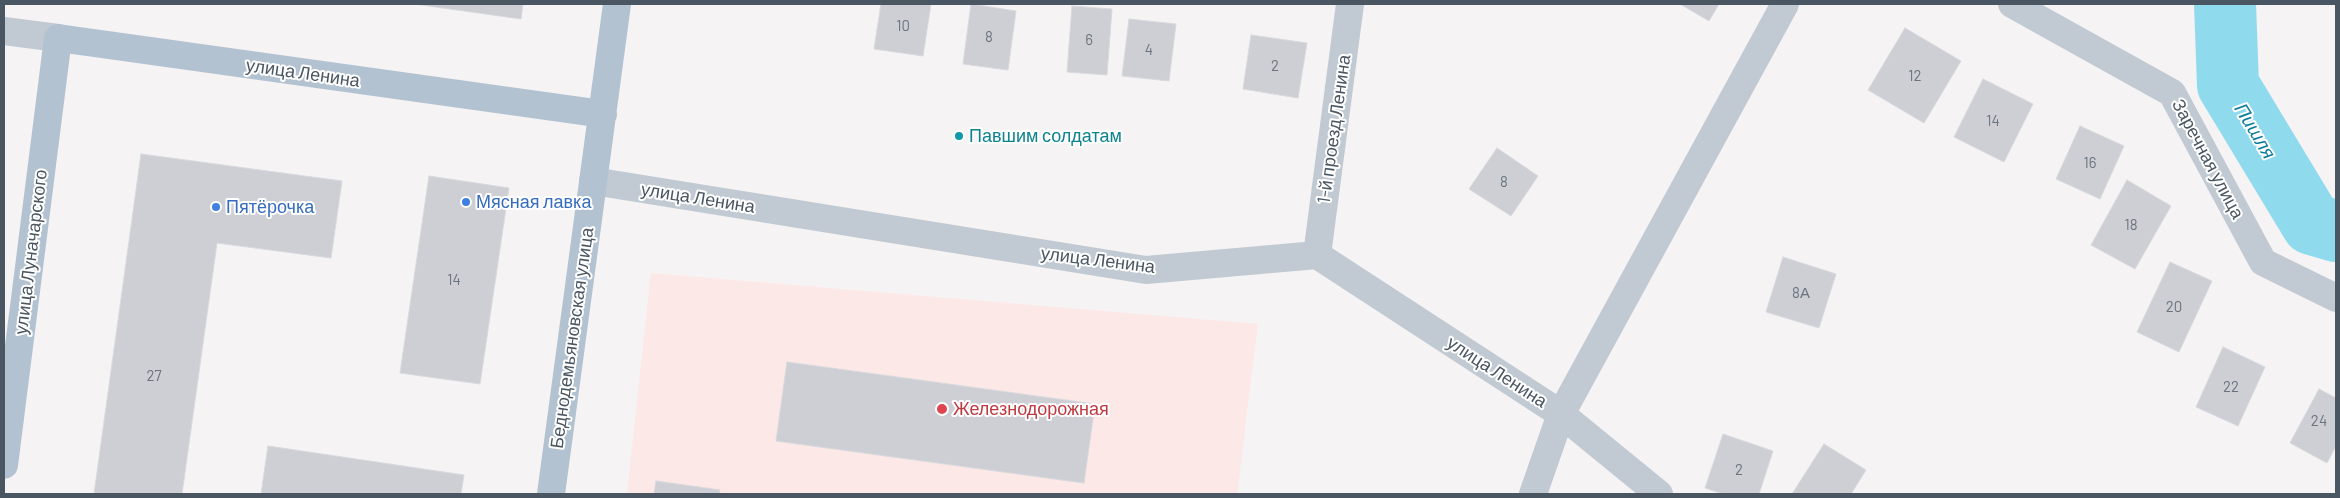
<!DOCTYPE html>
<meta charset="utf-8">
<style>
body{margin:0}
#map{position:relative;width:2340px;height:498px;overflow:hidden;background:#f5f3f3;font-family:Barlow,sans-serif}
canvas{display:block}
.frame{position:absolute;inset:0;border:5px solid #4a5661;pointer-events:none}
</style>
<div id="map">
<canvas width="2340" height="498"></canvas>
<div class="frame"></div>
</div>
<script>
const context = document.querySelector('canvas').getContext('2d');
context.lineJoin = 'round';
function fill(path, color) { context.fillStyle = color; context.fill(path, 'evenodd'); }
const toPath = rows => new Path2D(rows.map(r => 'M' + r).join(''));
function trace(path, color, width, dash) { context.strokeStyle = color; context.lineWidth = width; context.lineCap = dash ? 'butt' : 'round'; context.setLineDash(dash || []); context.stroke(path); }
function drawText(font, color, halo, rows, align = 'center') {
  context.font = font + ' Barlow,sans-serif'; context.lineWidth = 4; context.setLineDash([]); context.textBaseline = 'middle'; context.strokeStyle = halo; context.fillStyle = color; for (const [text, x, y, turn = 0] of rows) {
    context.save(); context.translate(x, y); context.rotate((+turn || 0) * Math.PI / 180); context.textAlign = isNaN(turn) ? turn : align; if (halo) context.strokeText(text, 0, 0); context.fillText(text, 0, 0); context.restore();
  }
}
const medical = toPath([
 [651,273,1258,324,1237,494,627,494]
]);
const river = toPath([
 [2225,4,2228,85,2312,224,2336,231]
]);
const building = toPath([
 [414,4,523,4,521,19,414,4],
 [881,4,931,4,923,56,874,49,881,4],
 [971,4,1016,11,1008,70,963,64,971,4],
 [1680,4,1719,4,1709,21,1680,4],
 [1072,6,1112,9,1107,75,1067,72,1072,6],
 [1129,19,1176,24,1169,81,1122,76,1129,19],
 [1905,28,1961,61,1924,123,1868,90,1905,28],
 [1251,35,1307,43,1298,98,1243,89,1251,35],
 [1983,79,2033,104,2004,162,1954,137,1983,79],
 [2080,126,2124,146,2100,199,2056,179,2080,126],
 [1497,148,1538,176,1511,216,1469,189,1497,148],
 [141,154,342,181,331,258,217,243,182,494,94,494,141,154],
 [429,176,509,188,480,384,400,373,429,176],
 [2127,180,2171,206,2135,269,2091,245,2127,180],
 [1783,257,1836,274,1819,328,1766,312,1783,257],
 [2170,262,2212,281,2179,352,2137,332,2170,262],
 [2223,347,2265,367,2238,426,2196,407,2223,347],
 [787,362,1095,404,1084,483,776,441,787,362],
 [2319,389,2336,398,2336,446,2327,463,2290,443,2319,389],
 [1723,434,1773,451,1759,494,1723,494,1705,488,1723,434],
 [1824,444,1866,470,1851,494,1792,494,1824,444],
 [268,446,464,475,461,494,261,494,268,446],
 [656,481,720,490,719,494,654,494,656,481]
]);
const minor = toPath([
 [2012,4,2172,93,2263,262,2336,298],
 [4,31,58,38],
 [593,181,1146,270,1317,255,1561,414,1659,494],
 [1317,255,1350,4],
 [1533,494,1561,414,1785,4]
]);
const major = toPath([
 [4,465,58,38,603,114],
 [551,494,617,4]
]);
const markers = [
 [959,136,5,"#0f9aa8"],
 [466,202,5,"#3f7fe0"],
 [216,207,5,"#3f7fe0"],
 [942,409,6,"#e0444e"]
];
const numberNames = [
 ["10",903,26],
 ["8",989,37],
 ["6",1089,40],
 ["4",1149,50],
 ["2",1275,66],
 ["12",1915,76],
 ["14",1993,121],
 ["16",2090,163],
 ["8",1504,182],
 ["18",2131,225],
 ["14",454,280],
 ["8А",1801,293],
 ["20",2174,307],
 ["27",154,376],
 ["22",2231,387],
 ["24",2319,421],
 ["2",1739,470]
];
const streetNames = [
 ["улица Ленина",303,73,8],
 ["1-й проезд Ленина",1334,129,-82],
 ["Заречная улица",2208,159,62],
 ["улица Ленина",698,198,9],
 ["улица Луначарского",31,252,-83],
 ["улица Ленина",1098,260,7],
 ["Беднодемьяновская улица",572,338,-82],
 ["улица Ленина",1497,372,33]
];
const cultureNames = [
 ["Павшим солдатам",969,136]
];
const shopNames = [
 ["Мясная лавка",476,202],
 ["Пятёрочка",226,207]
];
const healthNames = [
 ["Железнодорожная",953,409]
];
const waterNames = [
 ["Пишля",2255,131,59]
];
fill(medical, '#fce8e6');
trace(river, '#90daee', 62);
fill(building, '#cdcfd5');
trace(building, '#d7d9de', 1);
trace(minor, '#c1cad2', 28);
trace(major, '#b3c2d1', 28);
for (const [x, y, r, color] of markers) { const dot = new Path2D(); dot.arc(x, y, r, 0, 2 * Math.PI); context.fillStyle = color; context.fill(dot); trace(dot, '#fff', 2); }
drawText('15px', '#6b747e', null, numberNames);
drawText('18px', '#4a5661', '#fff', streetNames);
drawText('18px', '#0d838f', '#fff', cultureNames, 'left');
drawText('18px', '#366cbe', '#fff', shopNames, 'left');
drawText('18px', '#be3a42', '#fff', healthNames, 'left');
drawText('italic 19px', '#0c7c9b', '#fff', waterNames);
</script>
